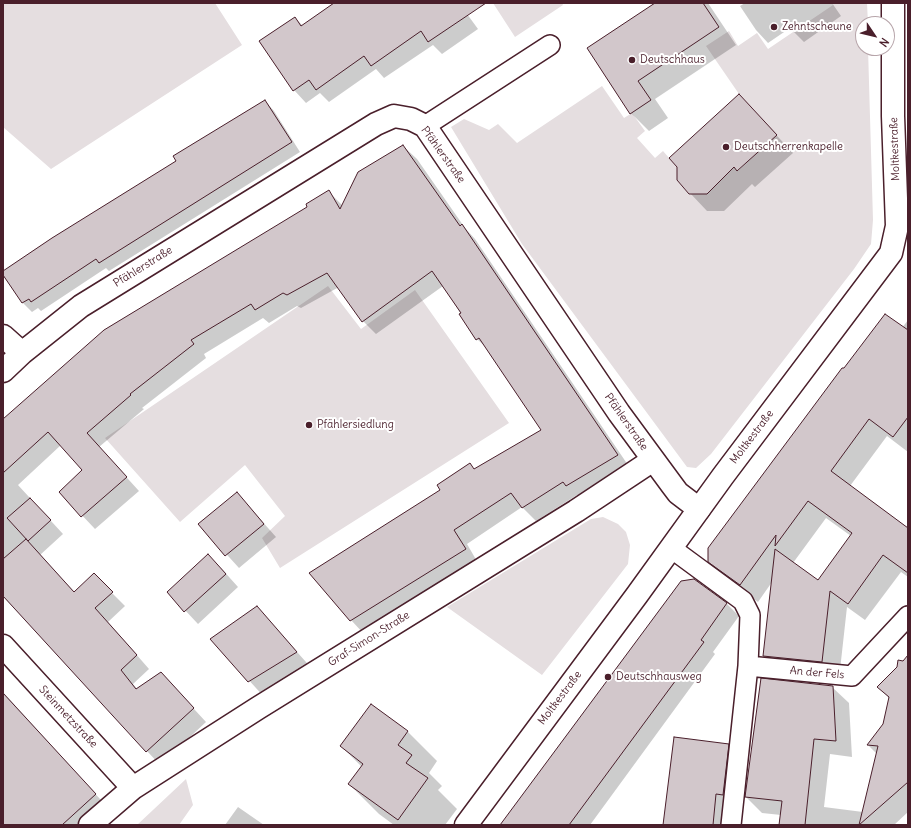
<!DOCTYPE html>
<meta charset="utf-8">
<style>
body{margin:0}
#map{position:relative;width:911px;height:828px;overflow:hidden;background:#fff;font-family:Delius,sans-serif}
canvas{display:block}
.frame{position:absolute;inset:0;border:4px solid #4a1f2b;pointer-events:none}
.north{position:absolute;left:855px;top:16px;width:40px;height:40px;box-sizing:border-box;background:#fff;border:1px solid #b7a5aa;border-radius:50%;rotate:125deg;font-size:11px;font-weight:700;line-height:16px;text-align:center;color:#4a1f2b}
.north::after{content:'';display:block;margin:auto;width:14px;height:18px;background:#4a1f2b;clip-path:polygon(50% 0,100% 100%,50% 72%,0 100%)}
</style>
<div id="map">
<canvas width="911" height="828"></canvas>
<div class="frame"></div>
<div class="north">N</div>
</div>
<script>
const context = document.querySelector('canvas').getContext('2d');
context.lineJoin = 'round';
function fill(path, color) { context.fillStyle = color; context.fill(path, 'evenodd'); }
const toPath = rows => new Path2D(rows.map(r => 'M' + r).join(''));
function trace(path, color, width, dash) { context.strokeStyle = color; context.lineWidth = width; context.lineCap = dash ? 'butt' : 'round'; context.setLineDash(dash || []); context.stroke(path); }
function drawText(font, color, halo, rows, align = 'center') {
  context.font = font + ' Delius,sans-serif'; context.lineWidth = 4; context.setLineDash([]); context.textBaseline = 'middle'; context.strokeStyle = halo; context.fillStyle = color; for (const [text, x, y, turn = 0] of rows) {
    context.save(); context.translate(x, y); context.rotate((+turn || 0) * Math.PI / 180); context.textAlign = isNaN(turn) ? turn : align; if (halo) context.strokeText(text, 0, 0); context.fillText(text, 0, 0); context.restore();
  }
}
const green = toPath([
 [3,3,215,3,242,45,51,169,3,127],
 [493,3,562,3,563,5,515,37],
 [832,3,867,3,868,24,863,24,863,48,868,48,873,220,871,244,854,269,711,454,696,468,687,467,522,244,451,127,464,119,489,130,498,124,517,143,602,86,624,118,632,113,645,131,637,138,655,158,663,151,677,167,677,180,689,194,707,194,734,167,738,171,776,135,739,94,706,46,729,31,738,46,757,33,768,49,833,5],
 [328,286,361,329,415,290,509,423,280,568,262,538,285,516,245,465,180,522,105,438],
 [603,517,618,524,626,532,630,545,628,564,542,675,447,607,591,519],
 [186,779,193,805,179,825,137,825]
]);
const shadow = toPath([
 [336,3,459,3,478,29,442,54,433,45,384,78,376,69,329,102,320,93,306,103,294,90,295,18,303,26],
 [657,3,708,3,736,45,655,99,668,118,649,131,631,113,588,48],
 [745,3,832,3,841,16,804,42,790,28,768,43,756,30,740,6],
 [739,95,793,153,755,187,752,184,724,211,707,211,690,193,678,167],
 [265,101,274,111,300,152,109,271,106,268,41,311,38,308,32,312,23,303,3,272,177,161],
 [403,146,417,159,465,228,475,239,630,468,581,499,577,495,536,521,522,507,467,544,478,563,364,634,351,620,475,470,542,430,489,350,477,339,443,286,376,334,363,321,339,287,301,308,297,306,269,323,263,318,204,354,206,358,142,408,144,409,99,447,139,491,95,529,60,492,84,470,61,445,18,485,63,534,40,555,74,592,94,575,125,606,108,622,149,669,133,684,137,689,161,673,206,722,160,765,3,596,3,421,309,207,328,191,343,206],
 [908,320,908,452,887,436,850,486,908,528,908,577,901,572,865,620,847,607,839,679,781,673,764,656,772,582,758,602,727,579,709,561,845,369,902,328],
 [826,518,851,536,818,581,793,563],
 [237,493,276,537,239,568,199,524],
 [221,568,238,587,198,624,168,592],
 [694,580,727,604,739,616,713,652,715,654,590,825,501,825],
 [257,607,314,671,267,700,211,639],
 [908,657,908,812,894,825,780,825,781,815,762,813,746,797,832,687,849,703,852,757,830,754,824,807,863,812,877,754,868,745,884,724,890,699,878,687],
 [3,692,110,810,92,825,3,825],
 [407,731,437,761,429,773,442,786,438,790,457,809,445,825,394,825,379,814,349,784,362,767,341,746],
 [728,745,740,757,726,825,664,825],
 [238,807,264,825,225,825]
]);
const building = toPath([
 [334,3,486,3,428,42,421,31,371,66,364,56,316,90,309,80,293,91,259,41,295,17,301,26,334,3],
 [655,3,703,3,719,27,638,81,651,100,630,114,587,48,655,3],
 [739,94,777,135,737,171,734,167,707,194,689,194,677,180,677,167,669,158,739,94],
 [265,100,292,142,99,263,96,259,31,302,29,299,22,303,3,275,3,271,52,238,176,161,173,156,265,100],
 [403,145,460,226,462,224,618,455,566,486,563,482,522,508,511,493,454,530,466,549,350,621,309,573,440,490,437,485,470,463,474,469,541,430,479,338,476,340,459,314,461,313,432,271,362,322,327,273,287,295,283,293,255,310,251,304,191,340,194,344,130,394,131,395,87,433,127,477,81,517,59,492,82,470,48,432,3,473,3,419,104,330,307,207,306,204,329,190,340,209,358,172,403,145],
 [885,314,908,330,908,417,893,437,869,419,831,471,908,528,908,573,883,555,848,604,830,591,822,662,763,656,775,549,818,580,852,533,808,501,775,546,776,535,740,585,708,562,708,548,842,368,844,368,885,314],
 [237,492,264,524,225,556,198,524,237,492],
 [30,498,51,520,28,541,7,518,30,498],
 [26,539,74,592,94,573,113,592,95,608,137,655,121,670,136,689,161,672,194,708,146,752,3,596,3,559,26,539],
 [208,554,226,574,184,612,167,592,208,554],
 [694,579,727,603,701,640,704,642,569,825,500,825,681,581,694,579],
 [257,606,297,652,248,682,210,639,257,606],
 [908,655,908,782,859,825,878,746,867,745,883,724,889,697,877,687,897,667,898,660,903,661,908,655],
 [761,678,833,686,836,741,814,739,805,825,779,825,782,801,745,797,761,678],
 [3,693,96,794,62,825,3,825,3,693],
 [371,704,408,731,398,745,412,755,406,763,428,778,398,820,348,784,363,764,340,746,371,704],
 [674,737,729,744,723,795,716,794,713,825,663,825,674,737]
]);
const lane = toPath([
 [425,126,550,45],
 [671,548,743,601,750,615,748,666,731,825],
 [748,666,852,676,908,616]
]);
const street = toPath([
 [3,336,22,353],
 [3,371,22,353,81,306,376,124,394,116,411,119,425,126,619,413,672,485,678,493,699,509],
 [3,646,133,788],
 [90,825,133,788,258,708,576,511,653,460]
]);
const secondary = toPath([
 [466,825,637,595,723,476,891,253,897,226,893,116,893,3]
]);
const markers = [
 [774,27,4,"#4a1f2b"],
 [632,60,4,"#4a1f2b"],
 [726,147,4,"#4a1f2b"],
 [309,425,4,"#4a1f2b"],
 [608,677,4,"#4a1f2b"]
];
const poiNames = [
 ["Zehntscheune",782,27],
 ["Deutschhaus",640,60],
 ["Deutschherrenkapelle",734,147],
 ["Pfählersiedlung",317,425],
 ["Deutschhausweg",616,677]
];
const streetNames = [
 ["Moltkestraße",895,149,-92],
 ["Pfählerstraße",443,155,54],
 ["Pfählerstraße",143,267,-32],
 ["Pfählerstraße",626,422,55],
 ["Moltkestraße",752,437,-53],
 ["Graf-Simon-Straße",369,639,-32],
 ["An der Fels",817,673,5],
 ["Moltkestraße",560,698,-53],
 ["Steinmetzstraße",68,717,47]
];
fill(green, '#e5dee0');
fill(shadow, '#0003');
fill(building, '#d2c7cb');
trace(building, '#4a1f2b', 1);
trace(lane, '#4a1f2b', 22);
trace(street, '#4a1f2b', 25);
trace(secondary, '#4a1f2b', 25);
trace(lane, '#fff', 19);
trace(street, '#fff', 22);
trace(secondary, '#fff', 22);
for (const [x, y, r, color] of markers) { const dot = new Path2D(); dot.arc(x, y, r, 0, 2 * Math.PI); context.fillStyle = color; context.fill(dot); trace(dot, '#fff', 1.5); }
drawText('11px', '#4a1f2b', '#fff', poiNames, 'left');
drawText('11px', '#4a1f2b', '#fff', streetNames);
</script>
